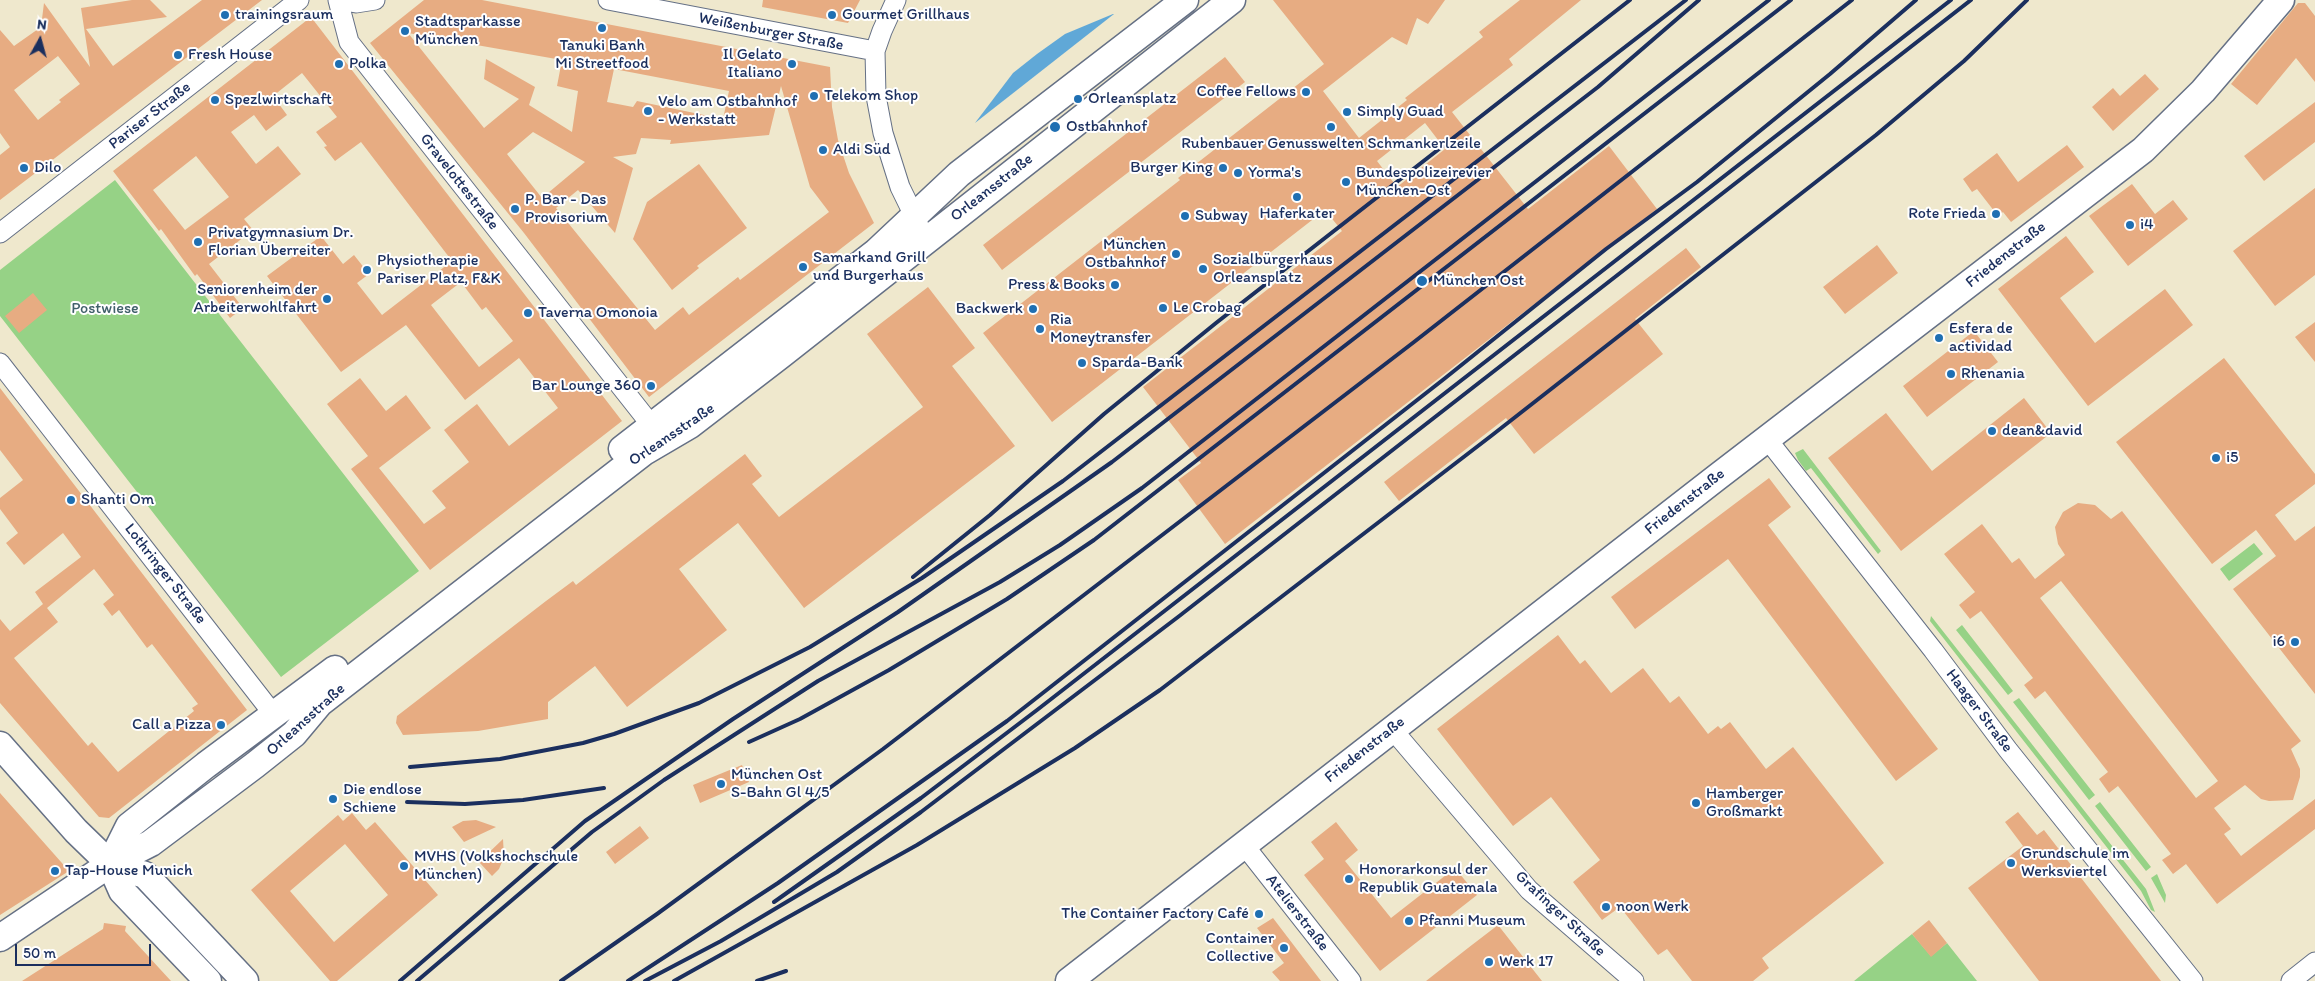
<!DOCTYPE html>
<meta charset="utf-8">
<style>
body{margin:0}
#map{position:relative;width:2315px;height:981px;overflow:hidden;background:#efe8cd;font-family:Itim,sans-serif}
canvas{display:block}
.north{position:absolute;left:15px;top:15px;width:50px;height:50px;-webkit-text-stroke:4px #fff;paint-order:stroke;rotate:7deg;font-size:14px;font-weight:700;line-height:20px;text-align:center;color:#1b2f5e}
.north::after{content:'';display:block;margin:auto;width:18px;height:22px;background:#1b2f5e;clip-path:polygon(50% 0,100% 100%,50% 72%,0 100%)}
.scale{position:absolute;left:15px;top:944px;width:136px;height:22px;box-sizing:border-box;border:2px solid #1b2f5e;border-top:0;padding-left:6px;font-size:15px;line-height:18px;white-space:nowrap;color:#1b2f5e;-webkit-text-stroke:4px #fff;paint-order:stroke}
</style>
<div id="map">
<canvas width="2315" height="981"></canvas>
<div class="north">N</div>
<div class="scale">50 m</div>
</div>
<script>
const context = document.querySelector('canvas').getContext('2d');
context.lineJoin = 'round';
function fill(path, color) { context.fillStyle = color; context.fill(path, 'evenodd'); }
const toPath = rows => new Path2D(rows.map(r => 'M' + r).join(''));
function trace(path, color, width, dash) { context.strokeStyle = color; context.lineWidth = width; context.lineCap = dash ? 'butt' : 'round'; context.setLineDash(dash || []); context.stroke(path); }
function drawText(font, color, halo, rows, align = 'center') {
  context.font = font + ' Itim,sans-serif'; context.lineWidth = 4; context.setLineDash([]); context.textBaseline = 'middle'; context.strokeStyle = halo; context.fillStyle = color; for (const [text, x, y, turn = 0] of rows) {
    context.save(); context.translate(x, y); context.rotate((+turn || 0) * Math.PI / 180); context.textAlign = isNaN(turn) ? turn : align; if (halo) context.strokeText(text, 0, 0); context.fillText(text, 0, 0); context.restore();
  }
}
const green = toPath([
 [115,180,419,571,281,677,0,316,0,270],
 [1803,449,1881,551,1878,554,1811,468,1806,471,1798,460,1795,453],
 [2254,543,2263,554,2229,581,2220,569],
 [1931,616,2146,889,2155,912,2151,910,2141,891,1930,621],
 [1962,625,2013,691,2008,695,1956,630],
 [2019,698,2095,795,2089,800,2013,702],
 [2100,802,2151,867,2146,871,2095,806],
 [2157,874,2166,895,2165,903,2151,878],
 [1912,934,1931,956,1947,943,1977,981,1854,981]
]);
const water = toPath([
 [1113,14,1114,14,975,123,1013,73,1037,54,1065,34]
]);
const building = toPath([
 [132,0,150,0,167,17,86,29,113,66,202,0,262,0,0,200,0,155,10,147,0,133,0,30,14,46,41,27,44,3,90,67,81,8],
 [58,56,80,84,59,100,61,102,38,120,14,90],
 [424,0,482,0,830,67,832,107,838,140,849,173,874,223,649,397,524,233,370,43],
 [408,33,562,60,557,86,578,91,572,132,529,105,535,87,486,59,484,79,519,99,484,128],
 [614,69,729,91,723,119,637,101,633,107,607,102],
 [781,86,810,187,829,212,740,280,738,277,689,315,683,307,655,330,556,208,578,190,615,233,633,168,613,157,636,154,641,138,671,140,670,144,769,135],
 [533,132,585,162,542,198,507,154],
 [763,0,860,0,848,23,762,7],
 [1273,0,1445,0,1428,24,1417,18,1407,45,1392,37,1323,91,1359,138,1407,100,1405,98,1483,37,1479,32,1520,0,1581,0,1509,59,1513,65,1452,112,1528,209,1609,146,1657,209,1225,544,1178,480,1201,463,1143,387,1342,231,1325,210,1052,422,983,333,1180,180,1178,178,1324,64],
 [1425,123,1445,149,1397,187,1377,161],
 [2298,3,2305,3,2315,16,2315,82,2296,58,2257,105,2231,84],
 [311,17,622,421,430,570,351,469,368,456,327,404,360,378,386,411,406,395,431,428,379,468,424,524,446,508,432,491,469,462,444,430,477,404,509,446,558,408,519,358,465,400,406,325,341,372,267,276,321,236,343,264,354,255,369,274,357,283,382,315,452,261,361,142,335,161,324,147,327,146,316,132,337,117,302,73,273,96,287,115,266,131,254,115,231,132,256,164,278,146,301,174,244,219,253,230,209,264,243,308,230,318,197,274,195,276,161,229,159,231,113,171],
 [196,156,229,197,185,230,153,190],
 [461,282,482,310,486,307,513,341,479,367,431,305],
 [1225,57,1245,82,1002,270,983,245],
 [2145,74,2159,89,2113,131,2092,107,2113,88,2120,96],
 [2315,102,2315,142,2264,181,2244,156],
 [2067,145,2084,167,2011,222,2003,212,1998,216,1977,189,1972,192,1963,179,1997,153,2018,182],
 [699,164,747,228,697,266,699,268,672,290,633,239,647,202],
 [2132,184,2155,214,2173,200,2188,219,2128,266,2089,216],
 [2315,188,2315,275,2275,306,2233,251],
 [2066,236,2094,272,2060,298,2095,343,2165,289,2193,325,2088,406,1998,289],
 [1877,245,1898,273,1845,314,1823,287],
 [1686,248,1701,267,1635,319,1663,354,1534,454,1506,418,1399,501,1384,482],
 [928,287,975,348,952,366,1015,446,804,608,738,523,679,569,727,630,627,707,595,666,548,702,548,719,478,731,403,735,396,723,397,716,546,601,573,581,576,585,745,454,762,476,752,484,779,517,923,407,867,334],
 [33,293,47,310,19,333,5,316],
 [2315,322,2315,362,2295,337],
 [1974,331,1998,362,1927,417,1903,386],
 [2224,358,2315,474,2315,484,2275,515,2295,541,2315,526,2315,694,2233,589,2276,556,2256,530,2212,564,2116,442],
 [0,388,247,710,109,818,99,817,0,703,0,619,10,631,43,604,35,592,81,557,63,533,24,565,6,543,18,533,0,509,0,498,23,480,0,450],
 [94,569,114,595,103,604,112,616,119,610,147,648,152,644,198,704,192,708,194,711,118,772,92,742,88,746,14,658,58,622,47,608],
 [2024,398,2051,433,1901,551,1828,458,1886,413,1932,471],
 [1769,478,1791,507,1768,525,1938,749,1896,781,1728,559,1635,629,1611,597],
 [2078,503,2095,505,2111,519,2122,511,2301,741,2291,749,2300,769,2300,777,2293,800,2269,801,2261,799,2245,785,2214,808,2231,829,2224,834,2241,856,2315,799,2315,829,2217,904,2186,864,2173,874,2162,860,2171,854,2118,786,2109,793,2099,779,2108,772,2045,691,2035,699,2024,685,2033,678,1981,611,1970,619,1959,605,1975,592,1944,554,1982,524,2012,563,2019,558,2035,579,2065,555,2058,544,2055,527,2063,512],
 [2061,581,2218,781,2196,798,2040,598],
 [1558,635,1580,664,1585,660,1611,693,1643,668,1670,703,1679,696,1708,734,1718,726,1721,729,1730,722,1766,769,1793,747,1884,863,1762,958,1769,968,1753,981,1692,981,1667,949,1658,955,1620,907,1602,920,1573,882,1600,860,1551,797,1513,826,1437,729],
 [742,765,749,782,700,803,693,785],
 [0,793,69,871,0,915],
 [2018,812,2037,835,2044,830,2161,981,2039,981,1968,888,2023,846,2005,822],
 [352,813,366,830,375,822,438,895,337,981,330,981,251,890,338,815,343,821],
 [345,844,388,895,334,942,290,891],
 [476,820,496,827,464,842,452,827,463,821],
 [1336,822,1358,850,1345,861,1391,918,1455,868,1477,895,1380,971,1304,875,1324,859,1311,842],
 [640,826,649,838,615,864,606,852],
 [503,839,504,857,499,869,492,876,479,862],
 [1273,918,1321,981,1280,981,1272,972,1284,963,1257,928],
 [1929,920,1947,943,1931,957,1912,934],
 [104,923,126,926,125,931,171,981,22,981,103,929],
 [1498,925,1542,981,1426,981,1468,948]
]);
const street = toPath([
 [338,0,349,42,652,426],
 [339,0,356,3,375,0],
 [608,0,875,51],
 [896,0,882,31,875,51,876,96,883,133,900,187,919,226],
 [0,233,299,0],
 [0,363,274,715],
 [1767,439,1933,650,2008,750,2193,981],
 [1392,729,1529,890,1634,981],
 [1244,845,1351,981],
 [2291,981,2315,962]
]);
const secondary = toPath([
 [622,449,876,252,959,174,1185,0],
 [0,745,76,831,110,864,122,891,208,981],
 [110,864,129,826,206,765,335,669],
 [110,864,145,875,245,981],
 [0,938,110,864,151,843,255,765,294,734,320,703,644,452,690,425,781,355,1232,0],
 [1069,981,1716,478,2143,150,2203,91,2281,0]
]);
const rail = toPath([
 [913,577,990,515,1104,414,1216,323,1630,0],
 [749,742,800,719,889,670,1007,599,1094,540,1791,0],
 [410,767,500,759,583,743,614,734,699,703,810,647,922,578,1063,481,1686,0],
 [407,802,465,804,523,800,604,788],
 [774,902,921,798,1037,710,1951,0],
 [400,981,585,821,733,719,898,612,1112,462,1598,87,1699,0],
 [417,981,592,832,664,780,818,681,1000,582,1060,545,1142,488,1769,0],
 [561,981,657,914,883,749,1414,342,1852,0],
 [628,981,778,883,1007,721,1444,379,1606,249,1697,182,1830,74,1916,0],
 [645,981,721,941,837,872,921,812,1178,617,1971,0],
 [674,981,917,845,1075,748,1160,690,1491,436,1876,135,1964,61,2027,0],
 [757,981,786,971]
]);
const markers = [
 [225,15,5,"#1f6fb2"],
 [832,15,5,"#1f6fb2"],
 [602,28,5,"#1f6fb2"],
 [405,31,5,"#1f6fb2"],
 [178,55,5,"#1f6fb2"],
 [339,64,5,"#1f6fb2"],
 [792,64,5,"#1f6fb2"],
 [1306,92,5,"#1f6fb2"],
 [814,96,5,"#1f6fb2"],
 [1078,99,5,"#1f6fb2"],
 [215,100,5,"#1f6fb2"],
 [648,111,5,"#1f6fb2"],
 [1347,112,5,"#1f6fb2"],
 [1055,127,6,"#1f6fb2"],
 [1331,127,5,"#1f6fb2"],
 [823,150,5,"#1f6fb2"],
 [24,168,5,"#1f6fb2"],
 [1223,168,5,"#1f6fb2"],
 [1238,173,5,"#1f6fb2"],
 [1346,182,5,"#1f6fb2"],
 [1297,197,5,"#1f6fb2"],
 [515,209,5,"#1f6fb2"],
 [1996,214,5,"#1f6fb2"],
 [1185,216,5,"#1f6fb2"],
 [2130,225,5,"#1f6fb2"],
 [198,242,5,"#1f6fb2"],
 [1176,254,5,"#1f6fb2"],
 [803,267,5,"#1f6fb2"],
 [1203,269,5,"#1f6fb2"],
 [367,270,5,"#1f6fb2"],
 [1422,281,6,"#1f6fb2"],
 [1115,285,5,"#1f6fb2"],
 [327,299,5,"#1f6fb2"],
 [1163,308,5,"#1f6fb2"],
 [1033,309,5,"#1f6fb2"],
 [528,313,5,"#1f6fb2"],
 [1040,329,5,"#1f6fb2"],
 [1939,338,5,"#1f6fb2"],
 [1082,363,5,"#1f6fb2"],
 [1951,374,5,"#1f6fb2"],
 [651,386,5,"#1f6fb2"],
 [1992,431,5,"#1f6fb2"],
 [2216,458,5,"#1f6fb2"],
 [71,500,5,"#1f6fb2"],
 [2295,642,5,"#1f6fb2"],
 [221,725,5,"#1f6fb2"],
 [721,784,5,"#1f6fb2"],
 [333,799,5,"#1f6fb2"],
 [1696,803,5,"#1f6fb2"],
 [2011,863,5,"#1f6fb2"],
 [404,866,5,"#1f6fb2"],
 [55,871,5,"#1f6fb2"],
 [1349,879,5,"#1f6fb2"],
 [1606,907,5,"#1f6fb2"],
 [1259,914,5,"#1f6fb2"],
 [1409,921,5,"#1f6fb2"],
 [1284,948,5,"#1f6fb2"],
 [1489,962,5,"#1f6fb2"]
];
const poiNames = [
 ["trainingsraum",235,15],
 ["Gourmet Grillhaus",842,15],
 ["Stadtsparkasse",415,22],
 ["München",415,40],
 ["Tanuki Banh",602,46,"center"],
 ["Mi Streetfood",602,64,"center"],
 ["Fresh House",188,55],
 ["Il Gelato",782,55,"right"],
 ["Italiano",782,73,"right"],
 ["Polka",349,64],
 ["Coffee Fellows",1296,92,"right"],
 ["Telekom Shop",824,96],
 ["Orleansplatz",1088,99],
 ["Spezlwirtschaft",225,100],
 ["Velo am Ostbahnhof",658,102],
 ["- Werkstatt",658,120],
 ["Simply Guad",1357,112],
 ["Ostbahnhof",1066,127],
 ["Rubenbauer Genusswelten Schmankerlzeile",1331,144,"center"],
 ["Aldi Süd",833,150],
 ["Dilo",34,168],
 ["Burger King",1213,168,"right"],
 ["Yorma's",1248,173],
 ["Bundespolizeirevier",1356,173],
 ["München-Ost",1356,191],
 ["P. Bar - Das",525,200],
 ["Provisorium",525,218],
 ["Haferkater",1297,214,"center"],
 ["Rote Frieda",1986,214,"right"],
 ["Subway",1195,216],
 ["i4",2140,225],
 ["Privatgymnasium Dr.",208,233],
 ["Florian Überreiter",208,251],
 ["München",1166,245,"right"],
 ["Ostbahnhof",1166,263,"right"],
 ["Samarkand Grill",813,258],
 ["und Burgerhaus",813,276],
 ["Sozialbürgerhaus",1213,260],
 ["Orleansplatz",1213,278],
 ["Physiotherapie",377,261],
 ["Pariser Platz, F&K",377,279],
 ["München Ost",1433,281],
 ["Press & Books",1105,285,"right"],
 ["Seniorenheim der",317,290,"right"],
 ["Arbeiterwohlfahrt",317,308,"right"],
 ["Le Crobag",1173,308],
 ["Backwerk",1023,309,"right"],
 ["Taverna Omonoia",538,313],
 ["Ria",1050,320],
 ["Moneytransfer",1050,338],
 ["Esfera de",1949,329],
 ["actividad",1949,347],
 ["Sparda-Bank",1092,363],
 ["Rhenania",1961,374],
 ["Bar Lounge 360",641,386,"right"],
 ["dean&david",2002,431],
 ["i5",2226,458],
 ["Shanti Om",81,500],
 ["i6",2285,642,"right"],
 ["Call a Pizza",211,725,"right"],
 ["München Ost",731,775],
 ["S-Bahn Gl 4/5",731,793],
 ["Die endlose",343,790],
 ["Schiene",343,808],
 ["Hamberger",1706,794],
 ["Großmarkt",1706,812],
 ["Grundschule im",2021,854],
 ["Werksviertel",2021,872],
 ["MVHS (Volkshochschule",414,857],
 ["München)",414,875],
 ["Honorarkonsul der",1359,870],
 ["Republik Guatemala",1359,888],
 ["Tap-House Munich",65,871],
 ["noon Werk",1616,907],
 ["The Container Factory Café",1249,914,"right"],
 ["Pfanni Museum",1419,921],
 ["Container",1274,939,"right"],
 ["Collective",1274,957,"right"],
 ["Werk 17",1499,962]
];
const streetNames = [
 ["Weißenburger Straße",771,32,11],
 ["Pariser Straße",150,116,-38],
 ["Gravelottestraße",459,182,52],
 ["Orleansstraße",992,188,-38],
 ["Friedenstraße",2006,255,-38],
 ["Orleansstraße",672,435,-34],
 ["Friedenstraße",1685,502,-38],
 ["Lothringer Straße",165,574,52],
 ["Haager Straße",1979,711,53],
 ["Orleansstraße",306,720,-42],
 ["Friedenstraße",1365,750,-38],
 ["Atelierstraße",1297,913,52],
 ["Grafinger Straße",1560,914,43]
];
const parkNames = [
 ["Postwiese",105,309]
];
fill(green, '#96d286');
fill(water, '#60a8d7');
fill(building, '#e7ac82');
trace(street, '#657085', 21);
trace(secondary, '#657085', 29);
trace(street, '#fff', 19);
trace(secondary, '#fff', 26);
trace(rail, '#1b2f5e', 4);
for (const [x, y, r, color] of markers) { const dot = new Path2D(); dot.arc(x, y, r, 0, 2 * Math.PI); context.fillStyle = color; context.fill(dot); trace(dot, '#fff', 2); }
drawText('16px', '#1b2f5e', '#fff', poiNames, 'left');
drawText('16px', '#1b2f5e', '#fff', streetNames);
drawText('16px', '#40606a', '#fff', parkNames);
</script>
